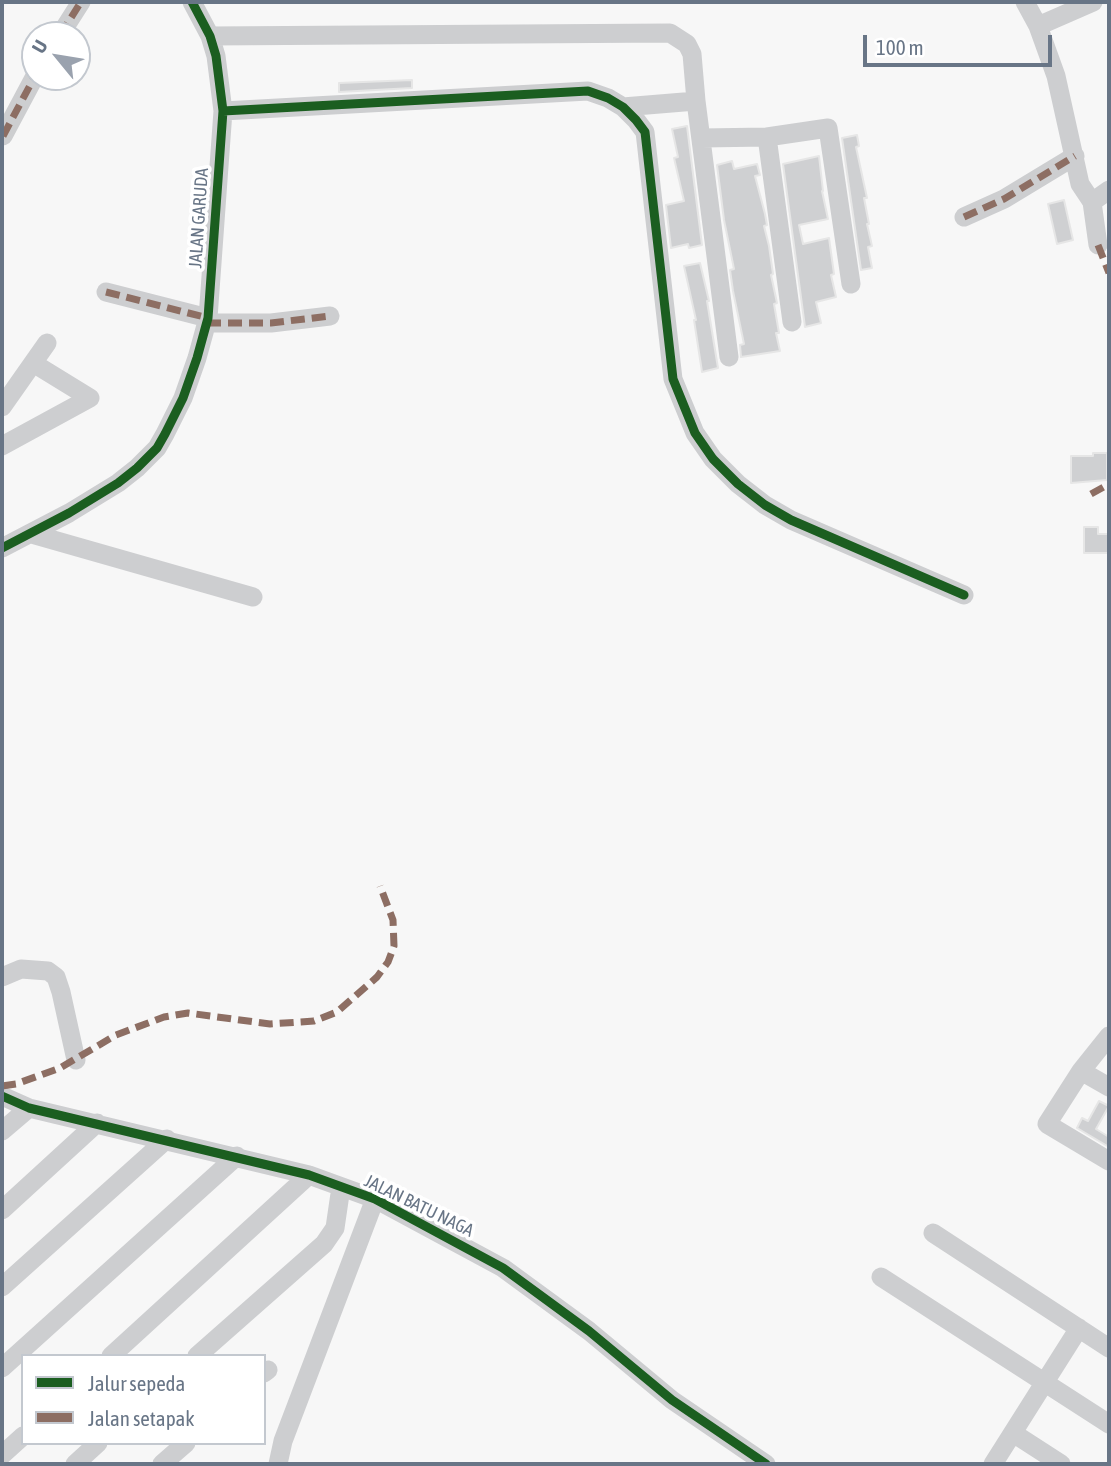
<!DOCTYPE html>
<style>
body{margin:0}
#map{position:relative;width:1111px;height:1466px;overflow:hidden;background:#f7f7f7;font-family:"Asap Condensed",sans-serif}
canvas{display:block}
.frame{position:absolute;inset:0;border:4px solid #687586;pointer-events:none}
.legend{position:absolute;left:21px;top:1354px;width:245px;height:91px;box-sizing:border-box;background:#fff;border:2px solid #c3c8cf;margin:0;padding:9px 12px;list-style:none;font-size:21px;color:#687586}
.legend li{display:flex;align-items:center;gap:14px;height:35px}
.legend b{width:35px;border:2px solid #c3c8cf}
.north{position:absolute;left:21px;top:21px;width:70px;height:70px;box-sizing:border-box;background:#fff;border:2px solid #c3c8cf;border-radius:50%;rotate:300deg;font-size:19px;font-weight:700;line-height:28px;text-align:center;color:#687586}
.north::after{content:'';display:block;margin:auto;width:24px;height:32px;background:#9aa2ae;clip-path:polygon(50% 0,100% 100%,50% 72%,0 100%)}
.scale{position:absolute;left:863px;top:35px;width:189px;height:32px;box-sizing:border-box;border:4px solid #687586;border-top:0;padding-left:9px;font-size:21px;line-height:24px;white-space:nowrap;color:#687586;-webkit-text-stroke:5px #fff;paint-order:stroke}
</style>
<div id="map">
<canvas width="1111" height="1466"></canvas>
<div class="frame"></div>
<ul class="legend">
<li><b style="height:9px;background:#1b5e20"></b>Jalur sepeda</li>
<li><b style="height:9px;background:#8d6e63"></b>Jalan setapak</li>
</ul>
<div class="north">U</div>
<div class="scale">100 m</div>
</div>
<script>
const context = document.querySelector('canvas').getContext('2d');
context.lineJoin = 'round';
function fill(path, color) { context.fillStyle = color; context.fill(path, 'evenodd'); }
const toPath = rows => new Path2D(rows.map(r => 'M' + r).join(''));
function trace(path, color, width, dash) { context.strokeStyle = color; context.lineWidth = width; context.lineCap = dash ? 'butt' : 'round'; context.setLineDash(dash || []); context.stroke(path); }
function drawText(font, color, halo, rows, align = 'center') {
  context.font = font + ' "Asap Condensed",sans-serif'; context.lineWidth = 7; context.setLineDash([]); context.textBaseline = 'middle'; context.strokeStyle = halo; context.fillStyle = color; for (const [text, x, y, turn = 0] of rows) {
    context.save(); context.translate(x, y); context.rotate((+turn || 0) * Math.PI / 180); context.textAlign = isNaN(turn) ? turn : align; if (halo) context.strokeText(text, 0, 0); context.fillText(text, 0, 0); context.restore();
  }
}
const building = toPath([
 [412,80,412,88,339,92,339,83,412,80],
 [687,126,702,245,689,248,688,244,671,248,666,205,684,201,674,158,678,157,672,129,687,126],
 [857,135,859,146,856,147,867,198,864,198,869,224,867,224,872,246,868,247,872,268,861,270,842,138,857,135],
 [819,156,823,191,822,191,828,219,799,225,803,244,829,238,834,274,831,275,836,297,816,302,821,323,805,327,783,164,819,156],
 [732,161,734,169,757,164,760,175,755,176,765,214,767,225,764,226,769,246,773,274,771,275,777,303,774,304,779,333,776,333,780,351,741,357,740,345,744,344,733,291,730,270,734,269,724,220,717,165,732,161],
 [1064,200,1073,240,1057,244,1048,204,1064,200],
 [700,263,709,301,707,301,718,368,702,372,694,320,696,320,684,266,700,263],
 [1093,453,1107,453,1107,480,1071,483,1071,456,1093,456,1093,453],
 [1084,527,1098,527,1098,534,1109,534,1109,553,1084,553,1084,527],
 [1099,1101,1109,1106,1096,1129,1109,1137,1109,1147,1077,1128,1082,1118,1088,1121,1099,1101]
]);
const minor = toPath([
 [1025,2,1038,26,1056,76,1080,184,1092,202,1098,245],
 [1038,26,1093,2],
 [60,35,81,2],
 [210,36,670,33,687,44,692,54,696,101],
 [623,107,696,101,729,357],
 [223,111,588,91,608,98,623,107,636,120,645,132,673,379,695,433,713,459,738,484,765,505,791,520,964,595],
 [3,136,35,76],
 [767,137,828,128,851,284],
 [702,138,767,137,792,322],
 [1092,202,1109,190],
 [964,217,1004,199,1075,156],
 [106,292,208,318],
 [207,323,271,323,330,316],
 [2,407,47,343],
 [2,446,90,398,33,363],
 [32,534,253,597],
 [2,548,69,513,118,483,137,468,157,448,165,434,183,398,197,358,208,318,223,111,216,56,210,36,192,2],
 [2,977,21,969,48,971,56,977,61,992,76,1060],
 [1109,1036,1081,1071,1109,1087],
 [1081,1071,1047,1124,1109,1161],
 [2,1096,29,1108,309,1175,375,1199,503,1268,589,1331,672,1400,766,1464],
 [2,1131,29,1108],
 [2,1210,97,1123],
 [933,1233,1109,1348],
 [881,1277,1109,1424],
 [2,1287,167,1139],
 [111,1356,309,1175],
 [197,1356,324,1244,335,1228,341,1187],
 [2,1368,237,1156],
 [264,1373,268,1370],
 [1013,1433,1061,1464],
 [2,1455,23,1436],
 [75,1464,98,1443],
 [162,1464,186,1443],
 [278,1464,283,1441,375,1199],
 [993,1464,1079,1328]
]);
const quiet = toPath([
 [60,35,81,2],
 [3,136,35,76],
 [964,217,1004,199,1075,156],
 [1098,245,1109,273],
 [106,292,208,318],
 [207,323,271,323,330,316],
 [1091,494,1109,484],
 [2,1086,16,1084,60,1068,116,1035,164,1017,188,1013,270,1024,314,1021,337,1012,377,977,388,962,394,946,393,920,380,886]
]);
const cycleway = toPath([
 [223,111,588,91,608,98,623,107,636,120,645,132,673,379,695,433,713,459,738,484,765,505,791,520,964,595],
 [2,548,69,513,118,483,137,468,157,448,165,434,183,398,197,358,208,318,223,111,216,56,210,36,192,2],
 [2,1096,29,1108,309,1175,375,1199,503,1268,589,1331,672,1400,766,1464]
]);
const streetNames = [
 ["JALAN GARUDA",199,218,-86],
 ["JALAN BATU NAGA",419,1206,26]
];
fill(building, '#cfd0d2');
trace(building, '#e6e6e6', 2);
trace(minor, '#cdced0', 19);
trace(quiet, '#8d6e63', 7, [14, 7]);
trace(cycleway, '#1b5e20', 9);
drawText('18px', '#687586', '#fff', streetNames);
</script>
